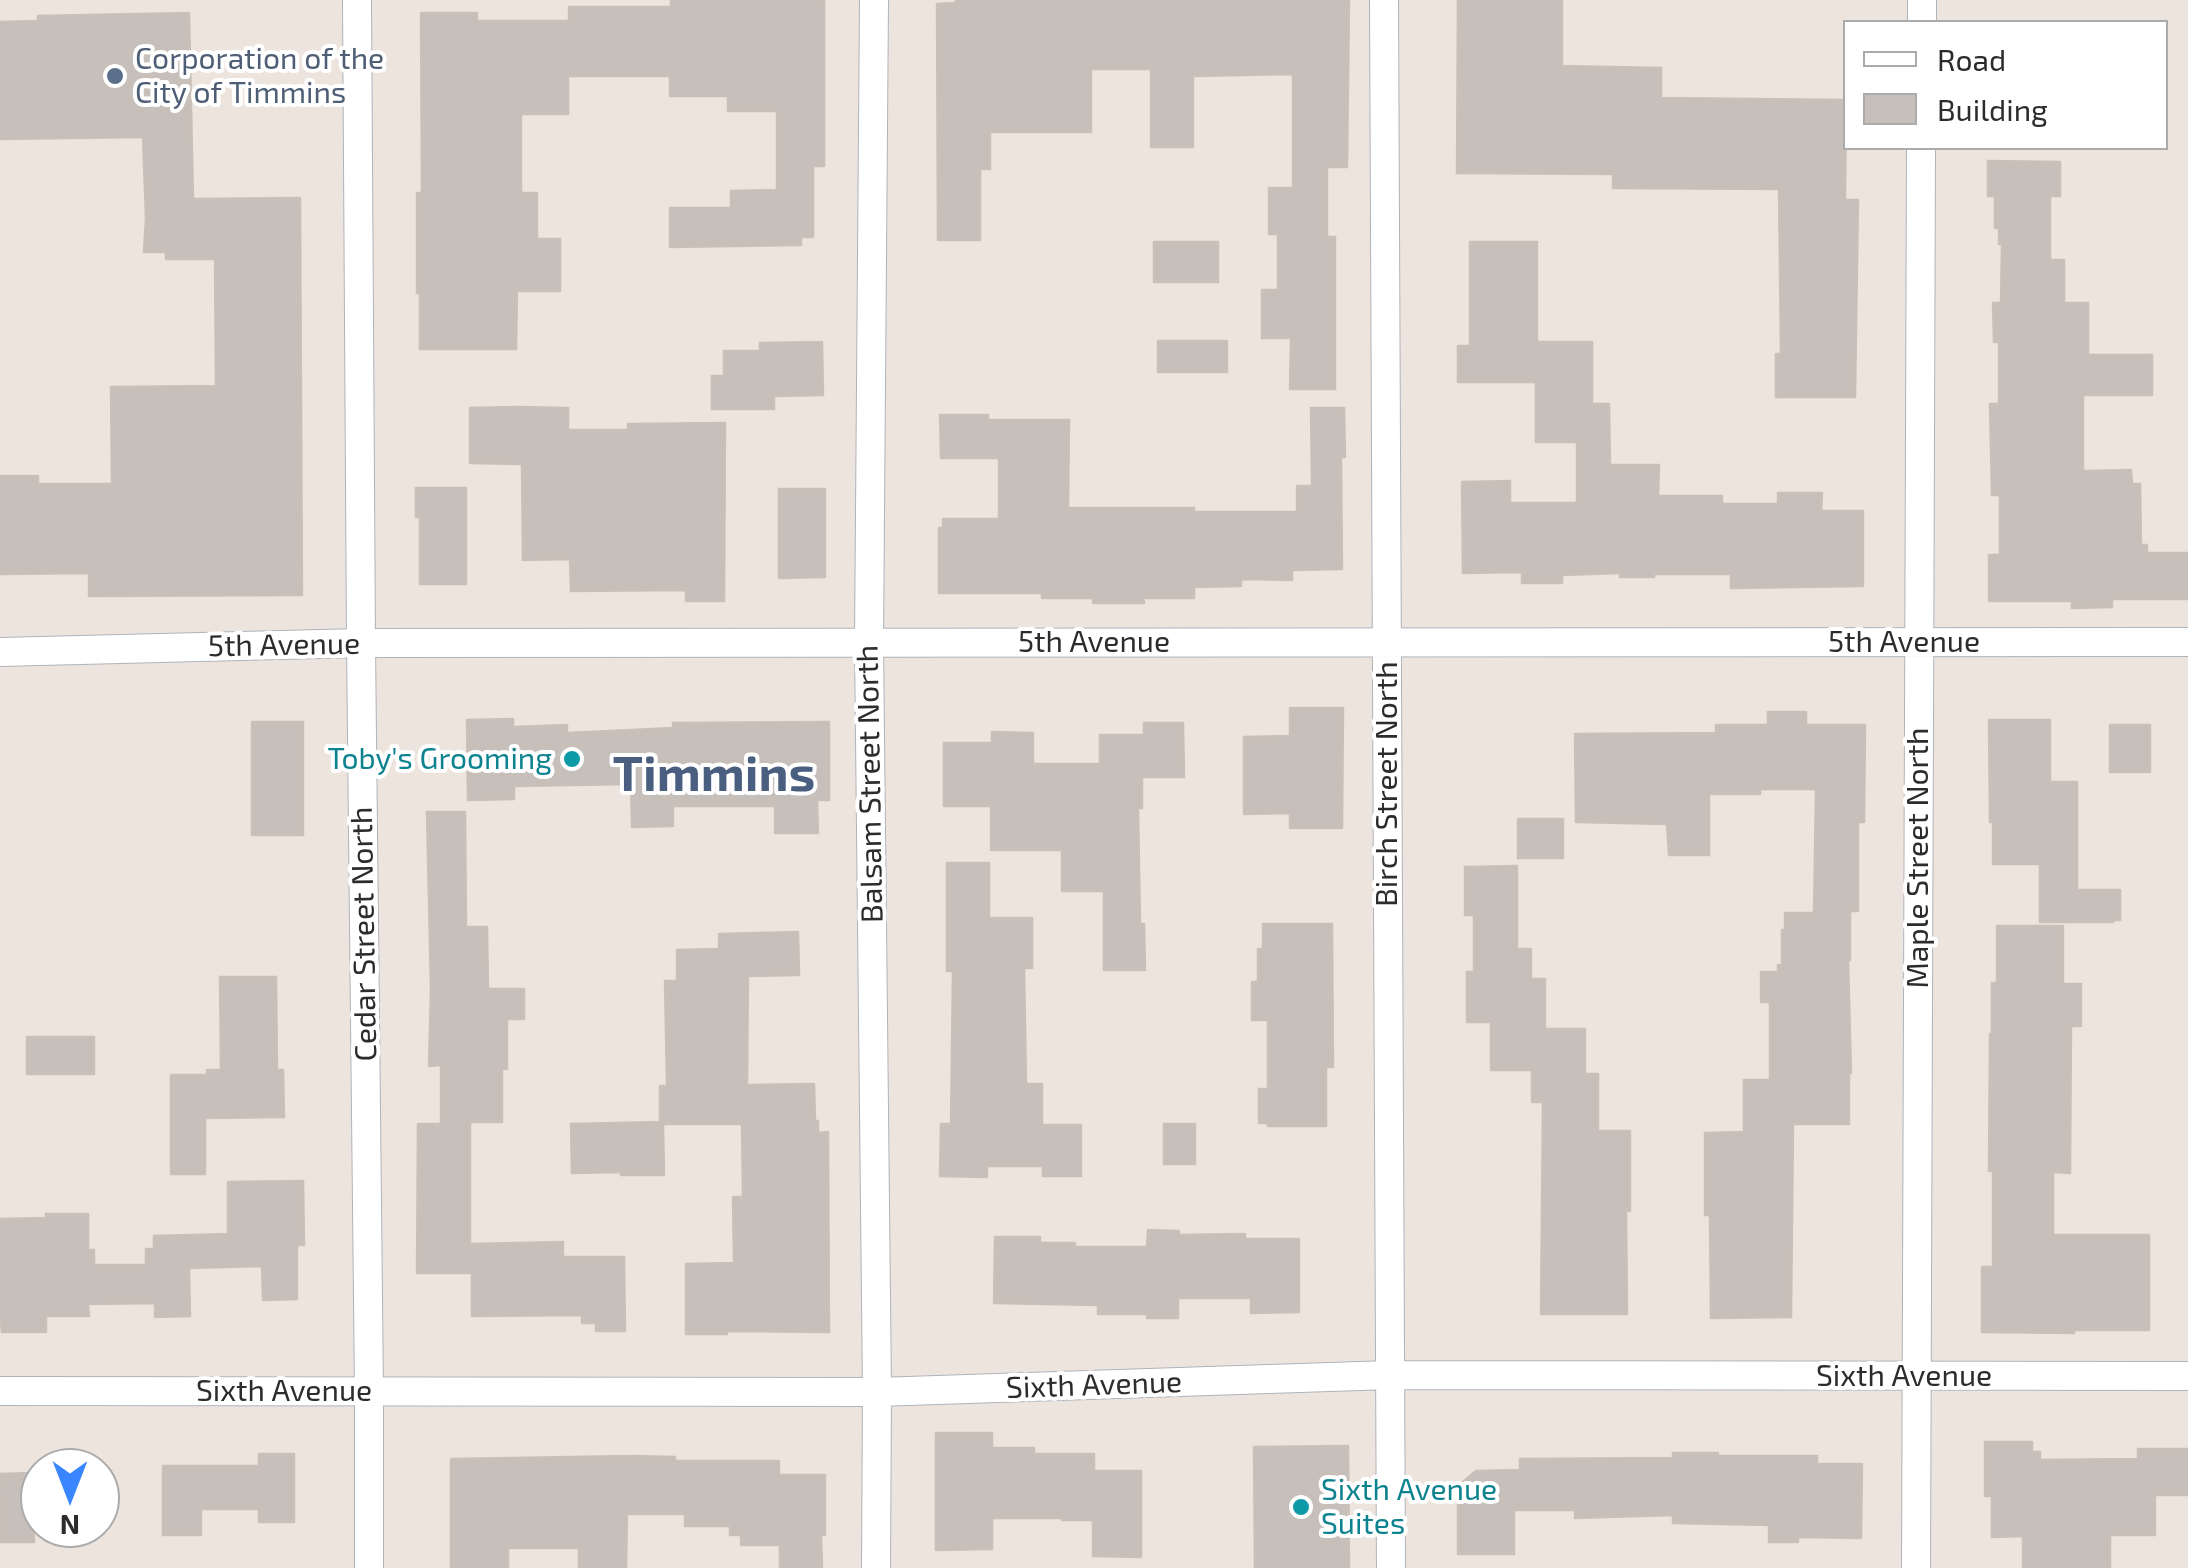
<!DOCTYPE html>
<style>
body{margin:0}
#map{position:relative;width:2188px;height:1568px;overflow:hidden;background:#eee4de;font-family:"Exo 2",sans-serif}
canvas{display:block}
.legend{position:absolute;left:1843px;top:20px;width:325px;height:130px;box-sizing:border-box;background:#fff;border:2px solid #ababab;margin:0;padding:12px 18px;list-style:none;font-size:30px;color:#2c2c2c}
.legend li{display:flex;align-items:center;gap:20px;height:50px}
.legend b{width:50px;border:2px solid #ababab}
.north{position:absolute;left:20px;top:1448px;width:100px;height:100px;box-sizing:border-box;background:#fff;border:2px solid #ababab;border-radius:50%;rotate:180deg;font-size:28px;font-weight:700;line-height:40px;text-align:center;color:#2c2c2c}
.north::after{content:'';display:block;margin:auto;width:35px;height:45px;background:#3a86ff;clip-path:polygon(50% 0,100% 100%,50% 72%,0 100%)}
</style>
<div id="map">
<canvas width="2188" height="1568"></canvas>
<ul class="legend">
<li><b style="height:12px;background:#fff"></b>Road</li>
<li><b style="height:28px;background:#c6bfba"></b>Building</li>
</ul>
<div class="north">N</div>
</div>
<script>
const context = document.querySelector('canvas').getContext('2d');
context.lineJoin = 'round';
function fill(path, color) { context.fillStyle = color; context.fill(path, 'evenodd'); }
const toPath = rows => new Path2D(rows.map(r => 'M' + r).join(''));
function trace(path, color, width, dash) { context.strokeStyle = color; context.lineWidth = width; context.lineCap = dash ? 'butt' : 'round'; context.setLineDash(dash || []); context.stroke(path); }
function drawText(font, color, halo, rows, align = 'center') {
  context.font = font + ' "Exo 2",sans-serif'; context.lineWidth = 8; context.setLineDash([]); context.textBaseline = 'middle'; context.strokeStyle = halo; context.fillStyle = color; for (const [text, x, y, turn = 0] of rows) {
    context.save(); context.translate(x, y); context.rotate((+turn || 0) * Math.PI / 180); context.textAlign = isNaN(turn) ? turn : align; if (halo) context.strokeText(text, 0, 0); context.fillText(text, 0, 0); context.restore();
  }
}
const building = toPath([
 [671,0,824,0,824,166,813,166,813,237,801,237,801,245,670,247,670,208,731,208,731,191,777,190,777,111,728,111,728,96,670,96,670,76,568,76,568,114,521,114,521,193,537,193,537,239,560,239,560,291,517,291,516,349,420,349,420,293,417,293,417,193,422,193,421,13,477,13,477,21,569,21,569,7,671,7,671,0],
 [956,0,1349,0,1347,167,1327,167,1327,237,1335,237,1335,389,1290,389,1291,338,1262,338,1262,290,1278,290,1278,234,1269,234,1269,188,1293,188,1293,74,1193,76,1193,147,1151,147,1151,69,1091,69,1091,132,990,132,990,169,980,169,980,240,938,240,937,4,956,3,956,0],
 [1458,0,1562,0,1562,66,1661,68,1661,98,1846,100,1845,200,1858,200,1855,397,1776,397,1776,354,1781,354,1779,189,1613,188,1613,174,1457,173,1458,0],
 [189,13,193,199,300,198,302,595,89,596,89,573,0,574,0,476,38,476,38,484,112,484,111,387,216,386,215,259,166,259,166,252,144,252,146,218,143,137,0,139,0,22,38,21,38,16,189,13],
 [1988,161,2060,162,2060,196,2050,196,2050,260,2064,260,2064,303,2088,303,2088,355,2152,355,2152,395,2083,395,2083,471,2131,470,2132,484,2140,484,2141,545,2147,545,2147,553,2188,553,2188,599,2112,599,2112,607,2072,608,2072,601,1989,601,1989,555,2000,555,2000,495,1992,495,1990,404,1999,404,1999,342,1994,342,1993,303,2001,303,2002,244,1999,244,1999,227,1995,228,1995,196,1988,196,1988,161],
 [1154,242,1218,242,1218,282,1154,282,1154,242],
 [1470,242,1537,242,1537,342,1592,342,1592,404,1609,404,1610,465,1659,465,1658,496,1722,496,1722,504,1778,504,1778,493,1822,493,1821,511,1863,511,1863,586,1731,588,1731,574,1654,574,1654,577,1620,577,1620,573,1562,575,1562,583,1522,583,1522,572,1463,573,1462,482,1510,481,1510,503,1577,503,1577,442,1536,442,1536,382,1458,382,1458,346,1470,346,1470,242],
 [1158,341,1227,341,1227,372,1158,372,1158,341],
 [822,342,823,395,774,396,774,409,712,409,712,376,724,376,724,351,760,351,760,343,822,342],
 [516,407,568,408,568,430,628,430,628,424,725,423,724,601,686,601,686,590,571,591,570,559,523,560,522,464,470,463,470,408,516,407],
 [1311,408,1344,408,1345,457,1341,457,1342,569,1292,570,1292,580,1244,579,1241,580,1241,586,1194,587,1194,598,1143,598,1144,603,1093,603,1093,598,1042,598,1042,593,939,593,939,528,943,528,943,519,999,519,999,458,941,458,940,415,988,415,988,420,1069,420,1068,508,1194,508,1194,512,1297,512,1297,486,1312,486,1311,408],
 [416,488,466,488,466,584,420,584,420,517,416,517,416,488],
 [779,489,825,489,825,577,779,578,779,489],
 [1290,708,1343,708,1342,828,1290,828,1290,813,1244,814,1244,737,1290,736,1290,708],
 [1768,712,1806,712,1806,725,1865,725,1864,822,1858,822,1858,911,1850,911,1850,960,1848,960,1851,1073,1849,1073,1849,1124,1793,1124,1791,1317,1711,1318,1710,1215,1705,1215,1705,1133,1744,1132,1744,1080,1770,1080,1770,1002,1761,1002,1761,972,1778,972,1778,965,1782,965,1782,930,1785,930,1785,913,1814,913,1816,789,1760,789,1760,794,1709,794,1709,855,1669,855,1667,824,1576,822,1575,734,1716,733,1716,725,1768,725,1768,712],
 [513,719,513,727,567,725,567,733,673,728,673,723,829,722,829,800,817,800,818,833,775,833,775,806,673,806,673,826,632,827,631,784,514,786,514,799,468,800,467,720,513,719],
 [1989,720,2050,720,2050,782,2077,782,2077,890,2120,890,2120,920,2113,920,2113,922,2040,922,2040,864,1993,864,1993,822,1990,822,1989,720],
 [252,722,303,722,303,835,252,835,252,722],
 [1144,723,1183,723,1184,777,1142,777,1142,808,1138,808,1140,924,1144,924,1145,970,1104,970,1104,891,1062,891,1062,850,991,850,991,806,944,806,944,743,992,743,992,732,1033,733,1033,764,1100,764,1100,735,1144,735,1144,723],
 [2110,725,2150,725,2150,772,2110,772,2110,725],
 [427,812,465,812,466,927,487,927,488,989,524,989,524,1019,507,1019,507,1069,502,1069,502,1122,470,1122,470,1244,563,1242,563,1257,624,1257,625,1331,596,1331,596,1323,582,1323,582,1315,472,1316,472,1273,417,1273,418,1124,441,1124,441,1065,429,1066,431,990,427,812],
 [1518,819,1563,819,1563,858,1518,858,1518,819],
 [947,863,989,863,989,918,1032,918,1032,968,1024,968,1026,1084,1042,1084,1042,1125,1081,1125,1081,1176,1043,1176,1043,1166,987,1166,987,1177,940,1176,941,1124,951,1124,953,971,947,971,947,863],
 [1517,866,1517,949,1531,949,1531,979,1545,979,1545,1029,1585,1029,1585,1074,1598,1074,1598,1131,1630,1131,1630,1211,1626,1211,1627,1314,1541,1314,1543,1102,1532,1102,1532,1070,1491,1070,1491,1022,1467,1022,1467,972,1474,972,1474,915,1465,915,1465,867,1517,866],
 [1263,924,1332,924,1333,1067,1326,1067,1326,1126,1268,1126,1268,1123,1259,1123,1259,1089,1268,1089,1268,1020,1252,1020,1252,982,1258,982,1258,949,1263,949,1263,924],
 [1997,926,2063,926,2063,984,2081,984,2081,1026,2071,1026,2070,1173,2053,1172,2053,1235,2149,1235,2149,1330,2074,1330,2074,1333,1982,1332,1982,1267,1993,1267,1993,1171,1989,1171,1990,1034,1992,1034,1992,983,1997,983,1997,926],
 [798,932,799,975,748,976,747,1085,814,1084,815,1121,818,1121,818,1133,828,1132,829,1332,727,1331,727,1334,686,1334,686,1264,734,1263,733,1197,743,1197,742,1124,663,1124,664,1175,621,1175,621,1172,572,1173,571,1124,660,1122,660,1086,667,1086,665,981,677,981,677,950,719,949,719,934,798,932],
 [220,977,276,977,277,1070,283,1070,284,1117,205,1118,205,1174,171,1174,171,1075,207,1075,207,1070,221,1070,220,977],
 [27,1037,94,1037,94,1074,27,1074,27,1037],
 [1164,1124,1195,1124,1195,1164,1164,1164,1164,1124],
 [303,1181,304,1245,297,1245,297,1299,263,1300,262,1266,189,1268,190,1316,155,1317,155,1303,88,1304,89,1316,46,1316,46,1332,2,1332,0,1314,0,1219,46,1218,46,1214,88,1214,88,1250,94,1250,94,1265,146,1265,146,1249,154,1249,154,1236,228,1234,228,1182,303,1181],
 [1148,1230,1179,1231,1179,1235,1245,1234,1245,1239,1299,1239,1299,1312,1251,1313,1251,1298,1178,1298,1178,1318,1147,1318,1147,1314,1098,1314,1098,1305,994,1303,995,1237,1040,1237,1040,1243,1075,1243,1075,1247,1147,1247,1148,1230],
 [936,1433,992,1433,992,1448,1034,1448,1034,1454,1094,1454,1094,1471,1141,1471,1141,1557,1093,1556,1093,1520,1062,1520,1062,1518,992,1518,992,1549,936,1550,936,1433],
 [1985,1442,2032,1442,2032,1452,2040,1452,2040,1460,2138,1459,2138,1449,2188,1449,2188,1495,2155,1495,2155,1535,2110,1535,2110,1568,2023,1568,2023,1536,1992,1537,1992,1496,1985,1496,1985,1442],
 [1348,1446,1349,1568,1255,1568,1254,1447,1348,1446],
 [1673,1453,1718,1453,1718,1456,1817,1456,1817,1464,1862,1464,1861,1538,1798,1537,1798,1542,1769,1542,1769,1525,1673,1523,1673,1515,1575,1518,1575,1510,1514,1510,1514,1554,1458,1554,1458,1486,1476,1471,1520,1470,1520,1459,1673,1458,1673,1453],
 [259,1454,294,1454,294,1522,259,1522,259,1509,201,1509,201,1535,163,1535,163,1466,259,1466,259,1454],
 [631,1456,675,1457,675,1461,779,1461,779,1475,825,1475,825,1535,821,1535,822,1568,780,1568,780,1545,741,1545,741,1535,730,1535,730,1526,685,1526,685,1514,627,1514,626,1568,579,1568,579,1548,508,1548,508,1568,451,1568,451,1459,631,1456],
 [32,1473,34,1542,1,1542,0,1474,32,1473]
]);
const street = toPath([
 [357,0,361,643,369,1392,369,1568],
 [874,0,869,642,877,1392,876,1568],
 [1384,0,1391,1568],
 [1922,22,1922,0],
 [0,652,361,643,2188,642],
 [0,1391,877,1392,1390,1375,2188,1376],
 [1916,1568,1921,148]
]);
const markers = [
 [115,76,10,"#5c6f8a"],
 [572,759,10,"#0f9aa8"],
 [1301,1507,10,"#0f9aa8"]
];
const serviceNames = [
 ["Corporation of the",135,59],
 ["City of Timmins",135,93]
];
const streetNames = [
 ["5th Avenue",1094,642],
 ["5th Avenue",1904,642],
 ["5th Avenue",284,645,-1],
 ["Balsam Street North",870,784,-91],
 ["Birch Street North",1387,784,-90],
 ["Maple Street North",1918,858,-90],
 ["Cedar Street North",364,934,-91],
 ["Sixth Avenue",1904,1376],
 ["Sixth Avenue",1094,1385,-2],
 ["Sixth Avenue",284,1391]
];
const cultureNames = [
 ["Toby's Grooming",552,759],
 ["Sixth Avenue",1321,1490,"left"],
 ["Suites",1321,1524,"left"]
];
const townNames = [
 ["Timmins",714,774]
];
fill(building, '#c6bfba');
trace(building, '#cac0b7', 2.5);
trace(street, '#aeb4bc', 30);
trace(street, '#fff', 28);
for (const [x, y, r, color] of markers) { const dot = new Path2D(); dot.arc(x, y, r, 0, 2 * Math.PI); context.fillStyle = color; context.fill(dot); trace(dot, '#fff', 4); }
drawText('30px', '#4e5e75', '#fff', serviceNames, 'left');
drawText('30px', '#2c2c2c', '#fff', streetNames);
drawText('30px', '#0d838f', '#fff', cultureNames, 'right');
drawText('bold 50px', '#4a5e7f', '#fff', townNames);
</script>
